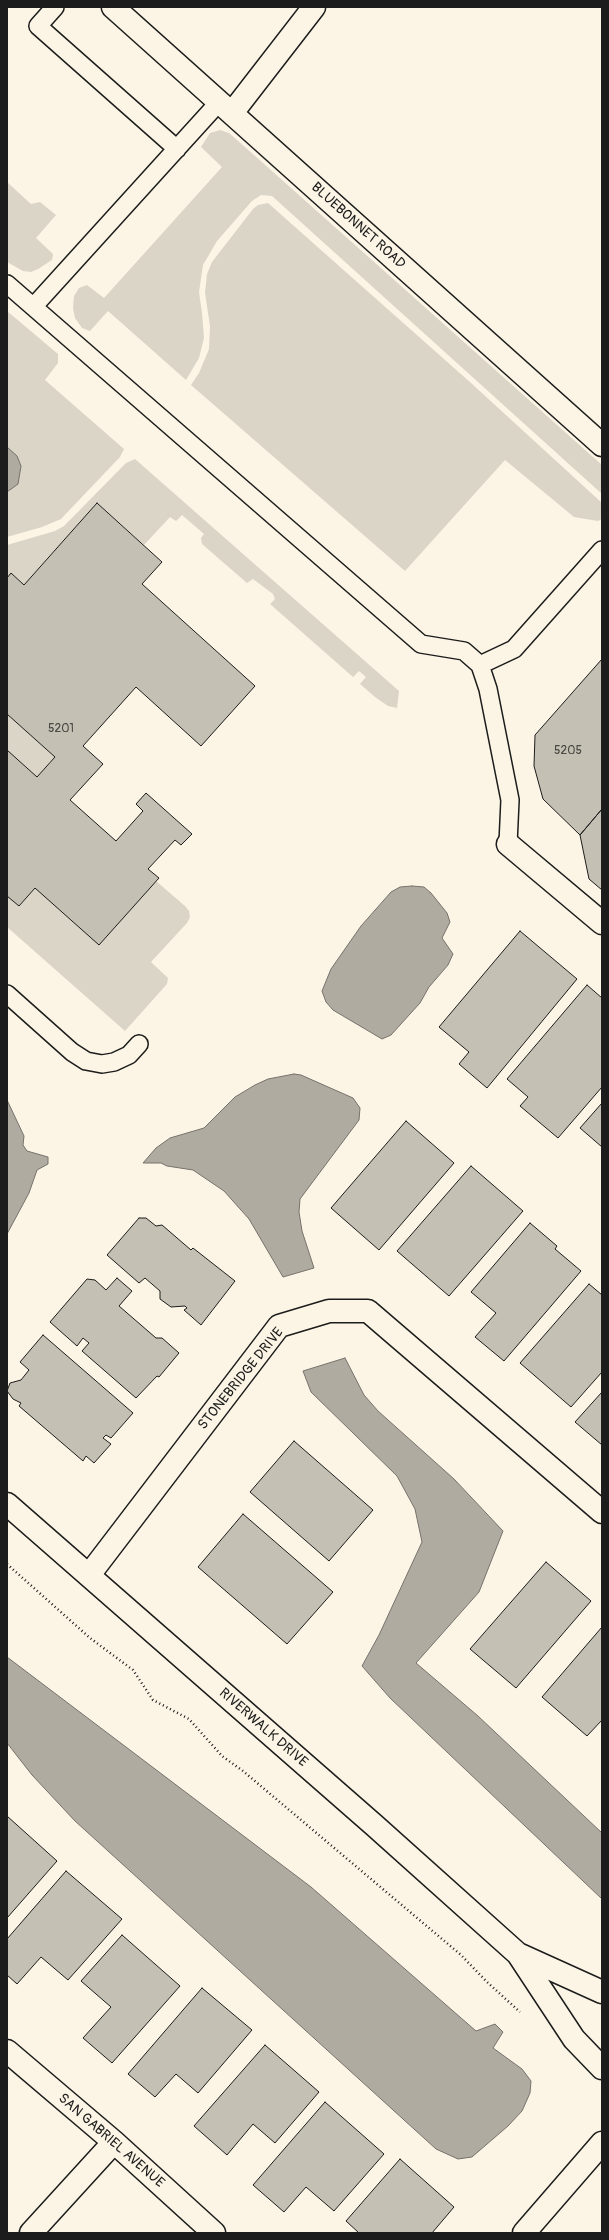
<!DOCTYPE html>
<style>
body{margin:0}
#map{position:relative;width:609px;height:2240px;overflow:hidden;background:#fcf5e5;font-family:Pangolin,sans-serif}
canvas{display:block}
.frame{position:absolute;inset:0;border:8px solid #1c1c1c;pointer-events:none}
</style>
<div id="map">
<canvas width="609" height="2240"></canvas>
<div class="frame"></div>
</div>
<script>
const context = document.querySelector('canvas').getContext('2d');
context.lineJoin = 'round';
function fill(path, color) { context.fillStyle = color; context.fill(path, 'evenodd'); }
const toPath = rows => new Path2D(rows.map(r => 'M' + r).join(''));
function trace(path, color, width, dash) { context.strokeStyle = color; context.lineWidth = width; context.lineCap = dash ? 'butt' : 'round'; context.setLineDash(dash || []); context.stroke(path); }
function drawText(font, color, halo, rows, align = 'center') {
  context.font = font + ' Pangolin,sans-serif'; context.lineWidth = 4; context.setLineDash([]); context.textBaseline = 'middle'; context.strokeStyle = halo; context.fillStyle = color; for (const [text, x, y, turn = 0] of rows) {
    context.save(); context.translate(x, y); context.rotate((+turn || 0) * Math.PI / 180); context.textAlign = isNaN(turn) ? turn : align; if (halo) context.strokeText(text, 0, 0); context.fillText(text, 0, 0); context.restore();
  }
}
const green = toPath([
 [220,130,229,133,245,147,602,465,602,494,272,196,261,195,252,201,217,241,203,265,199,292,202,313,204,338,199,358,186,380,108,311,90,331,82,328,75,318,73,308,74,296,79,288,87,285,104,298,222,167,201,147,210,133],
 [7,182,31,204,40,202,56,215,36,238,53,254,52,260,38,269,31,272,23,271,7,262],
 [268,203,471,383,602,503,602,519,598,521,574,517,505,460,405,571,191,385,199,373,209,349,210,326,205,293,207,274,212,262,253,209,258,205],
 [7,311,58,354,58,363,45,380,124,449,120,457,61,519,42,527,7,537,7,492,10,491,7,447],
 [135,459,399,691,397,708,388,706,375,697,360,684,366,677,359,671,353,677,270,604,275,599,273,594,253,579,247,583,202,544,201,538,204,534,182,515,176,521,170,517,144,545,97,503,24,585,11,573,7,578,7,545,55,531,64,526,126,463],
 [7,714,55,757,37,777,7,750],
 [156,881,185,906,189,911,190,917,187,923,151,962,168,978,167,984,125,1031,7,927,7,896,19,906,35,888]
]);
const water = toPath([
 [7,447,17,456,21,466,18,484,7,492,7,447],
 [412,886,424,887,431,893,447,913,450,922,442,938,453,954,448,965,429,987,420,1003,391,1035,382,1039,333,1010,326,1002,322,991,331,969,361,926,391,892,400,887,412,886],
 [294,1074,301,1075,353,1098,360,1108,359,1120,300,1199,299,1212,302,1231,314,1268,283,1277,249,1219,224,1191,193,1170,167,1166,161,1163,143,1163,156,1148,170,1138,204,1128,235,1097,255,1085,268,1079,294,1074],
 [7,1100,24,1136,23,1145,27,1151,48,1157,48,1164,37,1170,29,1193,7,1234,7,1100],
 [345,1358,364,1395,378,1411,454,1479,503,1531,479,1592,416,1663,478,1716,602,1833,602,1899,390,1698,362,1666,379,1635,422,1542,415,1509,397,1476,311,1392,303,1371,345,1358],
 [7,1657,311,1887,476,2031,495,2024,503,2032,493,2048,522,2069,531,2081,530,2093,522,2111,508,2126,472,2157,458,2159,436,2149,75,1821,32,1775,7,1743,7,1657]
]);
const building = toPath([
 [97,503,162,562,142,584,255,686,201,746,136,687,83,746,103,764,70,800,116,841,143,811,136,804,146,793,192,834,181,845,175,840,148,869,159,878,99,945,35,888,19,906,7,896,7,750,37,777,55,757,7,714,7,578,11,573,24,585,97,503],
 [602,659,602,809,580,835,543,799,534,766,535,735,602,659],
 [602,809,602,890,589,879,580,835,602,809],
 [520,931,577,979,487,1088,459,1064,469,1052,439,1027,520,931],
 [587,985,602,998,602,1087,558,1138,520,1106,528,1097,507,1079,587,985],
 [602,1103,602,1147,580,1128,602,1103],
 [406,1121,454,1163,379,1250,331,1208,406,1121],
 [471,1166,523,1211,449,1296,397,1251,471,1166],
 [139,1218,146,1218,156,1226,162,1225,191,1250,193,1248,235,1281,201,1325,184,1310,187,1308,185,1306,171,1307,160,1299,160,1291,145,1278,139,1283,107,1255,139,1218],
 [530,1223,557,1246,555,1249,581,1271,504,1361,475,1337,496,1313,471,1292,530,1223],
 [117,1278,132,1291,119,1306,156,1338,162,1338,179,1353,159,1377,157,1376,136,1398,82,1351,89,1343,83,1338,77,1346,50,1322,87,1279,95,1280,106,1290,117,1278],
 [589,1284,602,1295,602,1372,571,1407,520,1363,589,1284],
 [43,1335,133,1413,111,1438,106,1435,103,1438,111,1444,94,1463,86,1456,83,1461,19,1406,21,1403,13,1399,7,1391,10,1383,21,1380,29,1370,20,1362,43,1335],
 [602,1392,602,1445,575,1422,602,1392],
 [294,1441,373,1510,329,1561,250,1492,294,1441],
 [243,1514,333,1592,287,1644,198,1567,243,1514],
 [546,1562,591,1601,516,1688,470,1649,546,1562],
 [602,1627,602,1720,587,1736,542,1697,602,1627],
 [7,1816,57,1861,7,1918,7,1816],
 [66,1871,122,1919,68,1980,41,1957,17,1984,7,1975,7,1939,66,1871],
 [122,1935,180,1986,112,2063,83,2038,111,2007,81,1981,122,1935],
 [202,1988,252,2030,198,2093,176,2074,155,2097,128,2074,202,1988],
 [265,2045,319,2092,275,2143,253,2124,227,2155,194,2126,265,2045],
 [325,2102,384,2154,334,2211,306,2187,284,2212,253,2185,325,2102],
 [400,2159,454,2207,432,2233,359,2233,346,2221,400,2159]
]);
const path = toPath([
 [7,1564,90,1638,133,1670,153,1700,189,1719,222,1756,243,1771,461,1955,487,1982,520,2012]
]);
const service = toPath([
 [55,7,38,26,177,149],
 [7,284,421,644,464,651,480,665,488,689,510,800,508,844],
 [34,306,220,101],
 [480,665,514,649,602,550],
 [7,994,72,1052,86,1061,102,1064,114,1062,129,1055,139,1044]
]);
const minor = toPath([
 [113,7,602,445],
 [232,113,314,7],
 [508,844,602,923],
 [89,1575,279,1326,329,1311,368,1311,602,1512],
 [7,2051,114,2142,214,2233],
 [31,2233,114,2142],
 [524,2233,602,2143]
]);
const tertiary = toPath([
 [7,1504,374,1825,518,1954,574,2039,602,2068],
 [518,1954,602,1992]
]);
const numberNames = [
 ["5201",61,729],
 ["5205",568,751]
];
const streetNames = [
 ["BLUEBONNET ROAD",358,226,42],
 ["STONEBRIDGE DRIVE",241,1379,-51],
 ["RIVERWALK DRIVE",263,1728,41],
 ["SAN GABRIEL AVENUE",111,2141,41]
];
fill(green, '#dbd5c8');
fill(water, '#b0aba1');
trace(water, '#75726c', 1);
fill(building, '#c4c0b3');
trace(building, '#1c1c1c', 1);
trace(service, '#1c1c1c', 20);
trace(minor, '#1c1c1c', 25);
trace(tertiary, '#1c1c1c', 25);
trace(path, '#1c1c1c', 2.5, [1, 3]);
trace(service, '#fcf5e5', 17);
trace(minor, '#fcf5e5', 22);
trace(tertiary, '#fcf5e5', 22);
drawText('12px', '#464542', null, numberNames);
drawText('14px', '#1c1c1c', '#fcf5e5', streetNames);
</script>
